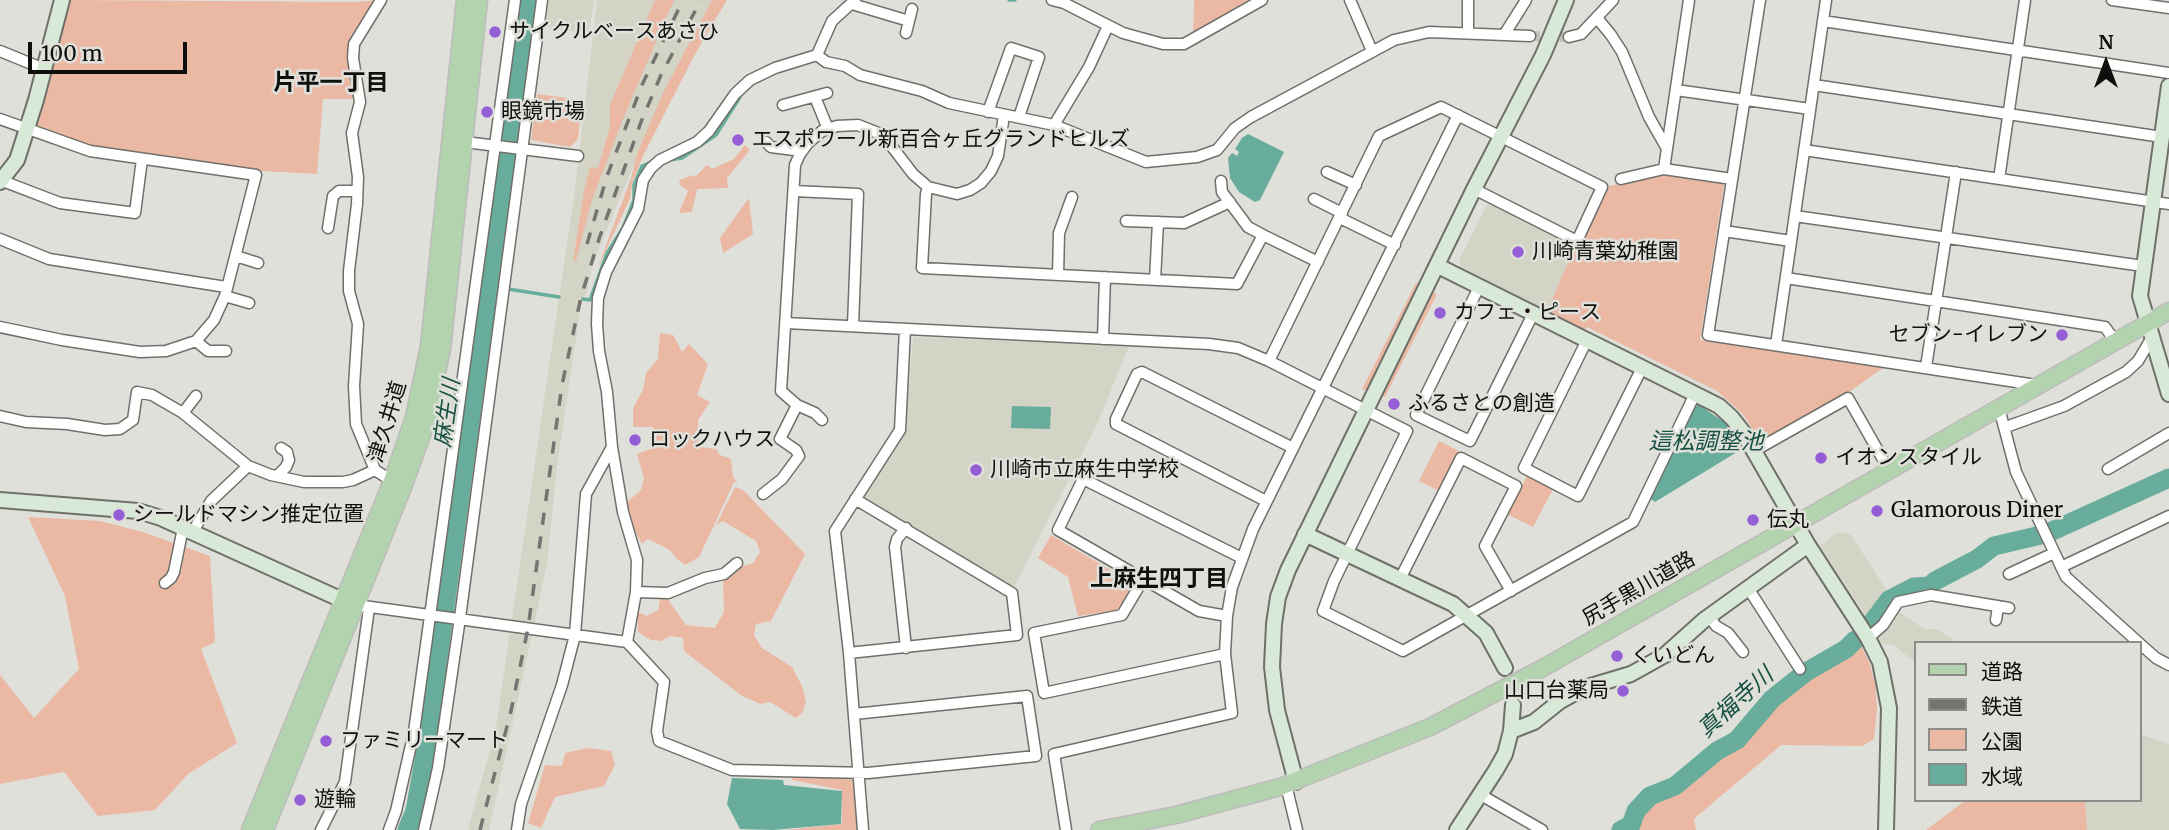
<!DOCTYPE html>
<meta charset="utf-8">
<style>
body{margin:0}
#map{position:relative;width:2169px;height:830px;overflow:hidden;background:#e0e0da;font-family:Merriweather,"Noto Sans JP",serif}
canvas{display:block}
.legend{position:absolute;left:1914px;top:641px;width:228px;height:161px;box-sizing:border-box;background:#e0e0da;border:2px solid #8c8c88;margin:0;padding:9px 12px;list-style:none;font-size:21px;color:#0f0f0d}
.legend li{display:flex;align-items:center;gap:14px;height:35px}
.legend b{width:35px;border:2px solid #8c8c88}
.north{position:absolute;left:2071px;top:28px;width:70px;height:70px;-webkit-text-stroke:5px #e0e0da;paint-order:stroke;rotate:0deg;font-size:19px;font-weight:700;line-height:28px;text-align:center;color:#0f0f0d}
.north::after{content:'';display:block;margin:auto;width:24px;height:32px;background:#0f0f0d;clip-path:polygon(50% 0,100% 100%,50% 72%,0 100%)}
.scale{position:absolute;left:28px;top:42px;width:159px;height:32px;box-sizing:border-box;border:4px solid #0f0f0d;border-top:0;padding-left:9px;font-size:21px;line-height:24px;white-space:nowrap;color:#0f0f0d;-webkit-text-stroke:5px #e0e0da;paint-order:stroke}
</style>
<div id="map">
<canvas width="2169" height="830"></canvas>
<ul class="legend">
<li><b style="height:9px;background:#b3d3af"></b>道路</li>
<li><b style="height:9px;background:#747470"></b>鉄道</li>
<li><b style="height:19px;background:#ebb8a4"></b>公園</li>
<li><b style="height:19px;background:#68ad9b"></b>水域</li>
</ul>
<div class="north">N</div>
<div class="scale">100 m</div>
</div>
<script>
const context = document.querySelector('canvas').getContext('2d');
context.lineJoin = 'round';
function fill(path, color) { context.fillStyle = color; context.fill(path, 'evenodd'); }
const toPath = rows => new Path2D(rows.map(r => 'M' + r).join(''));
function trace(path, color, width, dash) { context.strokeStyle = color; context.lineWidth = width; context.lineCap = dash ? 'butt' : 'round'; context.setLineDash(dash || []); context.stroke(path); }
function drawText(font, color, halo, rows, align = 'center') {
  context.font = font + ' Merriweather,"Noto Sans JP",serif'; context.lineWidth = 5; context.setLineDash([]); context.textBaseline = 'middle'; context.strokeStyle = halo; context.fillStyle = color; for (const [text, x, y, turn = 0] of rows) {
    context.save(); context.translate(x, y); context.rotate((+turn || 0) * Math.PI / 180); context.textAlign = isNaN(turn) ? turn : align; if (halo) context.strokeText(text, 0, 0); context.fillText(text, 0, 0); context.restore();
  }
}
const built = toPath([
 [548,0,594,0,589,34,545,27],
 [597,0,725,0,678,81,632,169,592,265,588,288,581,304,557,466,547,563,530,644,489,830,468,830,496,728,575,189],
 [1491,204,1521,216,1522,219,1576,244,1547,311,1461,267,1459,261,1486,206],
 [913,337,1129,346,1098,422,1014,587,865,499,864,493,905,433],
 [1837,532,1851,535,1889,594,1874,616,1869,620,1820,546],
 [1898,611,1924,629,1937,629,1958,643,1915,643,1915,662,1893,645,1882,644,1877,636,1888,627],
 [2139,734,2169,744,2169,830,2087,830,2085,800,2139,800]
]);
const green = toPath([
 [68,0,357,2,379,0,355,34,355,99,323,99,317,174,261,171,107,149,78,142,39,127,36,123],
 [655,0,674,0,624,116,591,203,576,261,573,261,584,191,590,167,598,168,610,127,610,105],
 [712,0,727,0,695,54,643,156,632,184,630,199,598,267,631,178,637,154,662,95],
 [1194,0,1255,0,1193,36],
 [537,94,582,100,578,139,570,147,531,140],
 [745,145,750,150,727,178,728,188,697,189,692,212,679,213,688,191,680,185,679,180,693,175,695,177,707,165,712,169,734,159],
 [1665,174,1722,183,1724,185,1700,340,1883,368,1849,392,1761,442,1743,414,1717,391,1587,327,1585,330,1547,311,1576,244,1580,246,1609,186],
 [749,198,753,234,723,253,720,238],
 [1416,283,1420,285,1367,391,1362,389],
 [1433,292,1437,294,1385,397,1381,395],
 [660,333,673,335,682,352,689,344,708,364,697,395,710,402,698,420,699,447,716,449,720,455,731,459,733,477,738,483,734,482,699,557,685,565,676,558,670,550,648,539,642,544,634,529,627,502,641,490,644,478,637,454,656,447,653,427,633,427,633,408,643,390,646,373,658,359],
 [1439,441,1459,451,1439,491,1419,481],
 [1528,474,1553,489,1533,527,1507,514],
 [735,487,743,490,805,554,771,621,756,624,754,635,762,648,792,667,802,686,806,702,803,712,796,718,770,702,761,704,742,696,684,651,683,638,670,636,661,641,651,640,638,632,637,612,647,616,658,610,660,598,667,598,686,625,715,628,724,612,723,578,738,568,753,563,760,552,756,541,723,521,716,525],
 [28,517,100,521,143,532,210,556,215,642,201,649,237,743,188,774,155,810,98,816,64,772,0,784,0,675,34,718,79,669,65,596],
 [1051,535,1134,584,1117,610,1078,616,1068,577,1038,558],
 [1855,644,1861,646,1869,662,1875,684,1877,709,1874,739,1862,746,1781,745,1694,819,1696,830,1622,830,1649,802,1686,780,1719,754,1741,739,1776,700,1808,674],
 [588,748,611,751,615,765,604,786,555,797,541,828,528,823,545,765,562,766,565,753],
 [792,775,847,777,853,781,858,830,786,830,842,824,842,790,792,780],
 [1966,800,2085,800,2087,830,1926,830]
]);
const water = toPath([
 [1248,134,1284,152,1260,200,1255,202,1239,192,1230,178,1228,158,1232,153,1237,156,1239,152,1235,149,1242,138],
 [1699,405,1727,424,1742,449,1655,502,1649,498,1695,406],
 [1012,406,1051,407,1050,429,1011,428],
 [732,778,783,780,784,785,842,791,841,824,773,830,740,829,727,804]
]);
const stream = toPath([
 [1009,0,1015,0],
 [669,160,682,158,716,135,740,97],
 [489,286,559,297],
 [583,299,590,300,607,253,623,228,634,200,634,185,642,166,651,162]
]);
const river = toPath([
 [2050,532,2169,478],
 [1871,624,1889,600,1914,587,1930,586,1935,581,1977,559,1994,546,2041,535],
 [407,830,415,811,425,755,496,231,530,0],
 [1621,830,1631,825,1636,811,1650,796,1675,786,1717,751,1737,740,1772,699,1806,672,1846,649,1855,640]
]);
const streetTunnel = toPath([
 [1530,36,1569,37]
]);
const street = toPath([
 [1052,0,1064,3,1123,33,1163,44,1184,44,1262,0],
 [1350,0,1372,51],
 [1760,0,1708,335,2036,385],
 [2112,0,2169,8],
 [852,4,909,21],
 [1597,18,1611,35,1622,52,1649,117,1666,147],
 [1823,21,2169,73],
 [906,33,912,9],
 [1468,33,1468,0],
 [1504,35,1526,0],
 [1569,37,1581,34,1613,0],
 [0,51,44,69],
 [817,55,826,62,845,66,860,75,922,91,949,103,1054,125,1146,162,1197,157,1217,150,1235,128,1251,117,1394,40,1429,32,1530,36],
 [1814,85,2162,137],
 [1676,90,1810,109],
 [815,97,828,129],
 [783,105,827,93],
 [988,112,1011,48,1039,57,1019,117],
 [0,119,90,151,256,175,225,296,214,320,196,341,166,351,140,352,62,340,0,327],
 [1054,125,1089,67,1108,26],
 [465,142,578,156],
 [766,142,771,147,802,151],
 [1804,150,2169,204],
 [1664,169,1689,0],
 [1327,172,1356,185],
 [1621,179,1664,169,1732,179],
 [1999,179,2025,0],
 [0,180,60,203,135,213,142,159],
 [1221,181,1222,192,1248,227,1263,235],
 [928,187,926,194,922,268,1237,284,1263,235,1318,262],
 [794,191,858,194,853,326],
 [1314,199,1342,213],
 [1795,216,2143,266],
 [1340,218,1395,245],
 [1126,221,1184,223,1230,202],
 [328,228,333,196,339,191,357,191],
 [1724,231,1791,241],
 [0,239,49,259,226,287],
 [236,256,258,263],
 [1058,275,1059,233,1072,197],
 [1786,278,2105,327,2115,341],
 [1155,280,1158,222],
 [1479,287,1416,415,1470,441,1533,314],
 [225,296,249,303],
 [786,323,1209,344,1238,348,1269,361,1407,431,1334,581,1323,611,1403,651,1633,522,1695,394],
 [1103,339,1105,277],
 [1587,340,1524,468,1578,496,1642,368],
 [196,341,208,351,226,351],
 [1776,345,1826,0],
 [1269,361,1379,136,1441,107,1602,187,1577,241,1474,189],
 [1926,367,1956,172],
 [1999,408,2016,472,2066,577,2139,643],
 [183,413,196,396],
 [0,416,26,422,67,424,105,430,120,429,133,420,137,392,152,395,183,413,248,466,271,475,304,482,343,482,353,480,375,470,392,481],
 [822,420,815,413,797,405,781,391,795,165,800,154,808,143,822,131,837,126,858,125,883,135,913,174,928,187,957,194,970,190,981,183,991,171,998,156,1004,115],
 [2006,427,2064,406,2126,372,2138,361,2151,339],
 [1754,451,1848,398,1889,470],
 [2108,469,2169,433],
 [375,470,356,424,354,386,358,324,349,291,349,271,357,204,358,177,352,133,360,102,353,58,354,44,381,0],
 [277,476,286,467,289,460,287,452,281,448],
 [763,494,782,479,799,456,796,450,780,439,797,405],
 [1266,501,1116,424,1116,419,1137,374,1142,372,1293,448],
 [906,528,897,539,895,547,906,648],
 [192,533,211,501,248,466],
 [2061,567,2169,516],
 [2009,574,2054,553],
 [1144,578,1122,615,1034,633,1044,693,1225,654],
 [1400,579,1461,458,1516,486,1485,546,1511,591],
 [165,583,171,578,174,572,183,528],
 [1748,588,1800,669],
 [636,592,668,593,705,578,724,574,737,563],
 [356,605,627,642,664,682,657,731,659,741,732,770,868,773,1036,756,1027,696,854,714],
 [1227,616,1199,611,1058,530,1083,479,1242,558],
 [1709,616,1716,626,1728,633,1743,652],
 [1996,620,1998,606],
 [1868,638,1883,625,1898,602,1931,595,2009,608],
 [627,642,636,592,637,560,623,512,612,447,607,392,599,351,597,324,598,298,606,272,638,209,643,180,651,168,660,160,697,142,709,131,735,94,750,80,775,68,817,55,832,21,855,0],
 [2139,643,2156,658,2169,665],
 [849,653,1017,635,1012,593,855,499],
 [1286,785,1297,830],
 [1481,795,1542,830],
 [321,830,345,782,369,608],
 [389,830,396,811,414,732,515,0],
 [424,830,438,768,460,618,542,0],
 [517,830,521,804,562,685,575,635,586,494,612,447],
 [863,830,849,653,835,531,900,430,905,329],
 [1066,830,1054,754,1232,713,1225,654,1227,616,1232,587,1253,529,1458,115]
]);
const secondary = toPath([
 [2169,86,2140,296,2169,394],
 [0,182,17,160,36,100,62,0],
 [1438,266,1695,394,1719,406,1732,418,1743,432,1808,545,1868,638,1880,662,1889,708,1886,830],
 [0,500,138,511,161,518,351,604],
 [1305,534,1453,604,1486,633,1505,668],
 [1511,731,1534,722,1559,702,1584,688,1631,674,1665,655,1704,620,1808,545],
 [1296,782,1277,710,1272,667,1274,624,1278,597,1288,570,1474,189,1543,55,1566,0],
 [1457,830,1496,770,1505,754,1511,731,1513,705]
]);
const primary = toPath([
 [250,830,392,481,414,417,429,346,465,0],
 [265,830,404,485,427,421,442,349,479,0],
 [1099,830,1176,815,1280,787,1430,727,1541,669,2169,311]
]);
const rail = toPath([
 [587,244,607,176,642,85,683,0],
 [480,830,511,711,528,628,562,385,581,297,600,236,641,122,661,75,701,0]
]);
const markers = [
 [495,32,7,"#965ed6"],
 [487,112,7,"#965ed6"],
 [738,140,7,"#965ed6"],
 [1518,252,7,"#965ed6"],
 [1440,313,7,"#965ed6"],
 [2062,335,7,"#965ed6"],
 [1394,404,7,"#965ed6"],
 [635,440,7,"#965ed6"],
 [1821,458,7,"#965ed6"],
 [976,470,7,"#965ed6"],
 [1877,511,7,"#965ed6"],
 [119,515,7,"#965ed6"],
 [1753,520,7,"#965ed6"],
 [1617,656,7,"#965ed6"],
 [1623,691,7,"#965ed6"],
 [326,741,7,"#965ed6"],
 [300,800,7,"#965ed6"]
];
const poiNames = [
 ["サイクルベースあさひ",509,32],
 ["眼鏡市場",501,112],
 ["エスポワール新百合ヶ丘グランドヒルズ",752,140],
 ["川崎青葉幼稚園",1532,252],
 ["カフェ・ピース",1454,313],
 ["セブン-イレブン",2048,335,"right"],
 ["ふるさとの創造",1408,404],
 ["ロックハウス",649,440],
 ["イオンスタイル",1835,458],
 ["川崎市立麻生中学校",990,470],
 ["Glamorous Diner",1891,511],
 ["シールドマシン推定位置",133,515],
 ["伝丸",1767,520],
 ["くいどん",1631,656],
 ["山口台薬局",1609,691,"right"],
 ["ファミリーマート",340,741],
 ["遊輪",314,800]
];
const streetNames = [
 ["津久井道",388,422,-73],
 ["尻手黒川道路",1639,589,-30]
];
const neighbourhoodNames = [
 ["片平一丁目",331,83],
 ["上麻生四丁目",1159,579]
];
const waterNames = [
 ["麻生川",448,413,-82],
 ["這松調整池",1706,442],
 ["真福寺川",1736,703,-42]
];
fill(built, '#d3d3c6');
fill(green, '#ebb8a4');
fill(water, '#68ad9b');
trace(stream, '#68ad9b', 3.5);
trace(river, '#68ad9b', 19);
trace(streetTunnel, '#c1c1bb', 10, [10, 5]);
trace(street, '#6f706a', 13);
trace(secondary, '#6f706a', 18);
trace(primary, '#bcbcbb', 19);
trace(street, '#fff', 10);
trace(secondary, '#d9e9d7', 14);
trace(primary, '#b3d3af', 16);
trace(rail, '#747470', 3.5, [12, 12]);
for (const [x, y, r, color] of markers) { const dot = new Path2D(); dot.arc(x, y, r, 0, 2 * Math.PI); context.fillStyle = color; context.fill(dot); trace(dot, '#e0e0da', 2.5); }
drawText('21px', '#0f0f0d', '#e0e0da', poiNames, 'left');
drawText('21px', '#0f0f0d', '#e0e0da', streetNames);
drawText('bold 23px', '#0f0f0d', '#e0e0da', neighbourhoodNames);
drawText('italic 23px', '#165143', '#e0e0da', waterNames);
</script>
